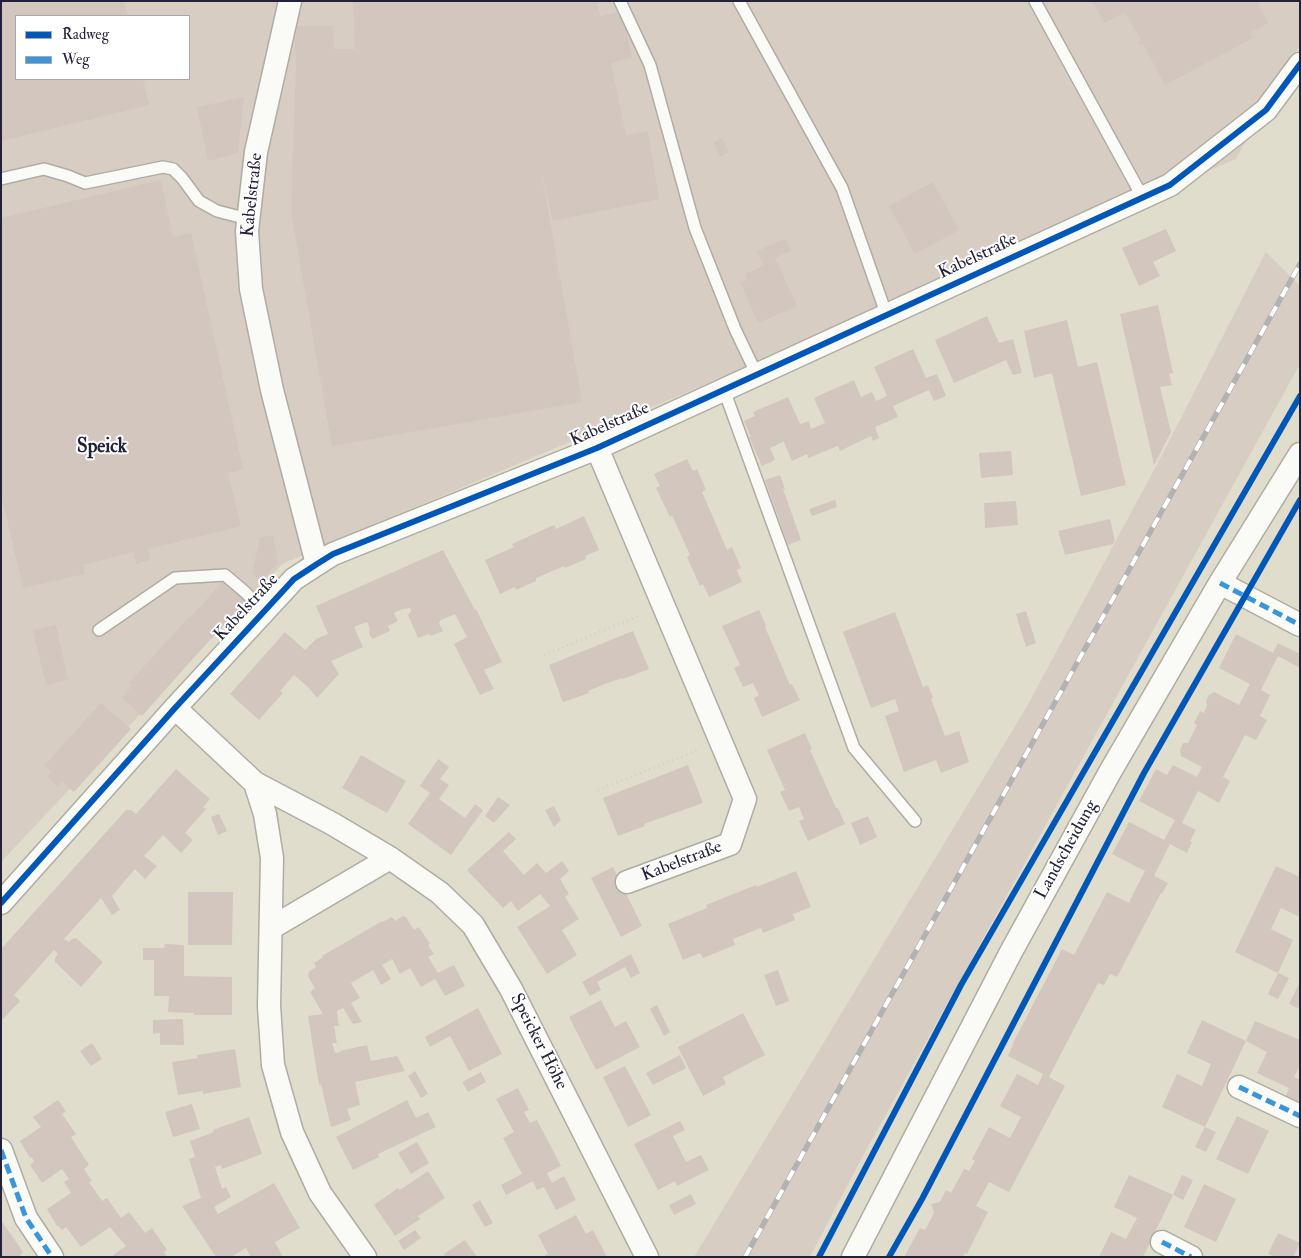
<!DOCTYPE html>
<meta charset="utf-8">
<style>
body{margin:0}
#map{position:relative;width:1301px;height:1258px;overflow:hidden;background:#e1ddcc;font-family:"IM FELL Double Pica",serif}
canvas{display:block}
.frame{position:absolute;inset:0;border:2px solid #22223b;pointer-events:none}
.legend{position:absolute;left:15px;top:15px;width:175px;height:65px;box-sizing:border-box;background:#fff;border:1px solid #a7a7b1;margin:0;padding:6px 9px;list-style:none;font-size:15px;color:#22223b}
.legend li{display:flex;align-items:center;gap:10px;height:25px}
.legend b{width:25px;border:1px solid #a7a7b1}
</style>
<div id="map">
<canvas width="1301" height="1258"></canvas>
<div class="frame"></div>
<ul class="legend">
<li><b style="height:6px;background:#0057b8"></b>Radweg</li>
<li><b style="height:6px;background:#3b95d9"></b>Weg</li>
</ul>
</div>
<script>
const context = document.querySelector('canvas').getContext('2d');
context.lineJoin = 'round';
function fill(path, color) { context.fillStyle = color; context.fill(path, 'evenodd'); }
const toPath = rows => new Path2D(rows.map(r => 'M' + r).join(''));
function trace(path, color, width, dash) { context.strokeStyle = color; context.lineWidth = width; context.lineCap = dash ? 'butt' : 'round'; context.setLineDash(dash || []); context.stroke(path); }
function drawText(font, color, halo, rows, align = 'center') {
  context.font = font + ' "IM FELL Double Pica",serif'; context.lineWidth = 4; context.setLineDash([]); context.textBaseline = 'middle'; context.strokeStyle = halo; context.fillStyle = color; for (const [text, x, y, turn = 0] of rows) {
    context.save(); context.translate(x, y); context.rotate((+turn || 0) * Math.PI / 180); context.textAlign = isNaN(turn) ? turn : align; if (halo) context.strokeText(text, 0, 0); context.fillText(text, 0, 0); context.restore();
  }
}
const industrial = toPath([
 [1,1,1300,1,1300,45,1236,159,282,564,1,862],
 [16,16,189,16,189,79,16,79],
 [1266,252,1300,286,1300,364,858,1165,810,1257,694,1257,1026,708,1163,453]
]);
const building = toPath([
 [1,1,124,1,128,16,16,16,16,79,143,79,149,105,1,141],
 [353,1,597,1,600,16,622,11,632,58,611,63,626,135,648,131,659,199,553,221,541,170,582,402,332,446,291,212,296,63,295,44,297,26,333,26,334,49,355,49],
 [1092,1,1263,1,1258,4,1268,23,1250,33,1253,38,1165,85,1143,44,1141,45,1138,42,1141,40,1125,12,1104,23],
 [244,97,238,153,208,161,197,107],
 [722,138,729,152,721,157,713,143],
 [161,180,173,237,191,233,243,469,228,473,241,526,148,549,150,560,136,564,133,552,83,565,85,574,23,588,1,493,1,218],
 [933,182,959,230,915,254,889,206],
 [1166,229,1176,251,1153,262,1160,276,1139,286,1122,248],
 [785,239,791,251,775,258,797,306,758,323,740,282,747,280,745,274,764,266,757,251],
 [1158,305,1173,373,1169,374,1172,385,1160,387,1171,432,1154,465,1120,314],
 [987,316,999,343,1013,339,1022,373,1013,375,1006,360,954,383,935,340],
 [1067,320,1078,367,1097,362,1126,485,1081,496,1052,373,1034,378,1024,331],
 [913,349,926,378,937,374,946,396,934,401,929,390,893,406,898,417,875,427,879,438,873,441,871,436,840,451,838,446,808,458,807,454,792,461,783,440,783,442,770,448,775,460,762,466,749,437,751,437,744,421,755,416,753,412,788,397,800,424,809,421,811,429,825,423,814,398,854,380,861,397,872,392,876,401,887,396,874,367],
 [1011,451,1013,475,981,478,979,453],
 [687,459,693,471,697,469,706,490,702,492,727,550,732,547,741,568,737,570,742,582,709,597,703,584,700,586,687,557,690,555,672,515,670,517,656,488,660,486,654,474],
 [780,475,785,489,783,489,801,540,788,545,765,480],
 [835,500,837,507,812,516,809,509],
 [1016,501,1018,525,985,528,984,503],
 [584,516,599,550,585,556,586,559,565,568,564,566,536,578,536,581,516,590,515,587,500,594,485,560,514,547,512,544,554,525,556,529],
 [1110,519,1115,541,1113,544,1065,555,1058,531],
 [273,535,278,563,261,582,252,573,260,538],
 [443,550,475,610,476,609,502,662,484,670,494,689,480,695,465,666,454,644,467,637,455,614,441,620,439,623,443,631,431,636,429,634,418,638,408,615,411,611,410,608,403,609,394,613,398,621,388,626,390,631,372,639,369,633,370,629,367,622,354,627,363,647,331,661,339,674,317,698,308,687,294,675,280,691,283,693,259,720,230,694,285,632,305,650,316,639,328,634,316,606],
 [223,581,245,600,142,716,122,698,132,686,129,683,189,617,190,618],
 [759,610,766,626,765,627,790,685,792,684,800,700,762,717,754,698,759,695,753,683,743,687,734,668,740,665,722,626],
 [1026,611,1036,643,1026,647,1016,614],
 [895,612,923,687,928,685,933,698,931,699,945,736,959,731,969,762,941,773,936,760,904,772,885,716,899,711,895,699,871,708,843,632],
 [56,625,68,680,46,685,33,630],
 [633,631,649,669,623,679,622,678,605,684,588,691,589,693,563,702,549,665],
 [1236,634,1273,653,1278,643,1300,654,1300,668,1278,656,1261,690,1270,695,1260,716,1267,720,1256,740,1245,735,1223,777,1230,781,1219,803,1198,791,1182,823,1196,830,1190,841,1192,842,1187,853,1170,844,1154,876,1168,883,1162,894,1161,893,1117,977,1110,974,1104,985,1098,983,1054,1067,1049,1077,1065,1086,1009,1192,989,1182,976,1206,988,1212,967,1254,965,1253,963,1257,904,1257,920,1228,925,1230,934,1213,931,1204,940,1202,946,1190,951,1193,964,1169,969,1171,975,1161,972,1159,989,1127,1010,1138,1021,1117,1000,1106,1017,1074,1038,1085,1043,1074,1008,1056,1013,1045,1012,1045,1062,949,1074,955,1107,892,1129,903,1134,892,1145,871,1112,854,1129,822,1164,840,1175,820,1139,801,1156,769,1167,775,1173,765,1197,777,1202,767,1181,756,1180,750,1183,743,1188,743,1197,725,1194,723,1200,711,1204,713,1207,705,1206,701,1209,695,1214,692,1239,705,1250,684,1219,668],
 [101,703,131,729,74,792,62,782,58,787,47,777,51,771,45,765],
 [805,733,812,749,810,750,836,808,838,808,845,824,808,841,799,821,804,819,799,807,789,811,780,792,785,790,767,750],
 [361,755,406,781,387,813,342,788],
 [438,759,449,767,440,779,449,785,439,799,465,818,475,804,483,810,451,855,408,824,430,793,420,786],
 [688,765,703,803,644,824,645,826,618,836,603,798],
 [176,769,210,799,203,807,206,809,185,833,193,840,181,853,163,835,144,856,157,866,145,879,135,869,112,896,120,910,112,915,101,898,64,939,69,942,72,939,76,938,103,962,81,987,55,962,55,958,58,954,54,950,14,995,20,1001,1,1021,1,949,126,810,131,810,136,814],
 [498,797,510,805,494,823,485,816],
 [554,806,561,820,554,827,545,810],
 [219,814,227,831,218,835,211,817],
 [868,816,877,837,860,845,851,823],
 [509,832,516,839,503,851,524,875,537,863,546,873,562,861,569,871,560,879,569,894,565,897,579,919,562,930,577,955,547,974,517,927,550,906,540,894,518,911,511,901,503,908,467,870],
 [1276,866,1300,877,1300,917,1281,908,1271,929,1293,940,1278,973,1235,952],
 [613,867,642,926,621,937,591,878],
 [796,871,811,907,793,914,795,920,763,933,761,928,733,939,735,945,703,958,700,953,683,960,668,924,707,908,706,905,756,885,757,887],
 [188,892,233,892,232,945,188,945],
 [403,916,406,917,414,930,419,927,430,944,428,945,434,954,428,957,438,973,454,965,465,986,445,996,435,979,421,987,410,968,400,974,392,959,382,965,391,979,381,985,373,970,351,983,360,998,351,1003,362,1022,353,1024,343,1008,337,1011,339,1026,334,1026,337,1043,332,1043,335,1053,341,1052,340,1051,367,1045,371,1061,397,1056,405,1071,355,1082,360,1105,347,1109,351,1120,331,1127,321,1084,319,1085,308,1016,323,1014,310,992,315,988,308,976,309,972,316,967,314,963,323,957,322,956,382,921,383,922,392,917,395,921],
 [165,944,184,945,184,976,232,977,232,1015,194,1015,194,1013,168,1012,169,996,154,996,154,960,143,960,143,948,164,948],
 [631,954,640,973,631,978,625,967,597,982,601,990,590,996,582,982],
 [778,970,789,1001,776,1006,764,975],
 [1278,973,1289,978,1278,999,1268,994],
 [1300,982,1300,1009,1289,1004],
 [601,1000,615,1027,626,1021,640,1047,596,1070,569,1017],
 [657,1005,670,1032,664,1036,650,1009],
 [478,1008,502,1054,469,1071,450,1036,430,1047,425,1037],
 [743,1013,765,1055,723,1077,726,1084,703,1096,678,1047],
 [183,1019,184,1045,160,1045,160,1033,153,1034,153,1020],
 [1202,1020,1246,1041,1205,1127,1162,1107,1177,1074,1202,1086,1211,1064,1187,1053],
 [1255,1021,1300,1040,1300,1066,1294,1077,1300,1080,1300,1107,1284,1100,1289,1088,1257,1073,1267,1052,1246,1041],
 [92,1043,102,1059,91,1066,80,1051],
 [235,1049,241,1087,203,1094,203,1091,178,1095,172,1062,198,1058,197,1055],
 [680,1055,686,1068,653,1085,646,1073],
 [625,1066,651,1115,628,1127,603,1077],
 [415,1071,428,1094,421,1098,408,1076],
 [481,1072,486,1082,468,1092,462,1082],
 [518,1088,529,1110,524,1112,530,1123,537,1120,561,1166,547,1173,552,1183,564,1176,576,1200,556,1210,544,1187,537,1190,533,1181,506,1195,501,1185,522,1174,503,1138,514,1132,496,1099],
 [58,1100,66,1111,62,1114,76,1134,71,1137,89,1165,84,1169,92,1181,89,1182,102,1201,107,1198,121,1218,129,1212,145,1233,152,1228,167,1250,164,1252,167,1257,114,1257,113,1255,126,1246,110,1227,81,1247,66,1227,62,1230,58,1226,57,1226,47,1209,71,1193,64,1182,69,1179,62,1169,42,1183,30,1165,34,1162,32,1157,30,1158,20,1141,41,1127,33,1117],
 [407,1100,416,1118,428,1112,436,1127,378,1154,379,1157,353,1170,336,1137],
 [192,1104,200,1129,173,1137,165,1112],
 [1237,1116,1269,1131,1248,1174,1216,1159],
 [249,1117,262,1154,222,1169,221,1165,215,1167,222,1189,226,1187,231,1197,214,1207,218,1214,274,1183,300,1228,275,1242,283,1257,251,1257,246,1248,231,1257,216,1257,182,1206,201,1198,189,1159,195,1157,190,1141,214,1132,213,1130],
 [680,1121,685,1130,673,1136,686,1162,701,1155,709,1170,677,1186,675,1181,658,1190,634,1144],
 [1205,1127,1216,1132,1206,1152,1195,1147],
 [417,1142,429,1163,411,1174,398,1153],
 [428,1171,445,1198,418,1216,420,1219,395,1236,374,1205,398,1188,400,1190],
 [1129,1175,1173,1195,1143,1257,1099,1257,1111,1232,1126,1239,1137,1218,1114,1207],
 [1182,1175,1193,1180,1183,1200,1173,1195],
 [1204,1184,1236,1199,1216,1242,1184,1227],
 [691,1194,696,1204,674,1215,669,1205],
 [480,1200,493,1223,485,1227,472,1205],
 [576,1215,586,1234,593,1230,607,1257,543,1257,548,1254,538,1235],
 [1,1220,23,1252,19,1257,3,1257,1,1255],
 [415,1230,421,1238,404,1250,398,1241],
 [1278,1233,1300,1243,1293,1257,1274,1257,1268,1254],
 [465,1240,477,1257,443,1257,445,1255,444,1254]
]);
const path = toPath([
 [544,655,641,615],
 [598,790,698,750]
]);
const service = toPath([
 [620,1,650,65,695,228,735,329,757,375],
 [739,1,842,188,887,316],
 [1035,1,1143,198],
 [1,179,44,169,68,176,85,183,163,167,173,169,182,178,199,201,217,211,248,219],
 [724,390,854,748,915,821],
 [99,630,175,578,225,575,245,592,264,612]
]);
const minor = toPath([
 [290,1,256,152,247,231,251,289,272,390,317,564],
 [597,448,745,799,730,844,627,882],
 [1220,583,1300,625],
 [175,708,255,783,331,823,390,858,440,893,473,925,511,989,647,1257],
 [255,783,265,814,272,858,269,1006,273,1065,292,1132,320,1193,365,1257],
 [1,903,175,708,294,579,317,564,333,554,597,448,1170,185,1266,110,1300,64],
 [271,928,390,858],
 [1239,1087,1300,1116],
 [1,1150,26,1218,52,1257],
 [1162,1242,1191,1257],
 [853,1257,1011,952,1110,772,1220,583,1300,454]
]);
const rail = toPath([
 [745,1257,1300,264]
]);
const quiet = toPath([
 [1220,583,1300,625],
 [1239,1087,1300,1116],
 [1,1150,26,1218,52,1257],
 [1162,1242,1191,1257]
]);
const cycleway = toPath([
 [1,903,175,708,294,579,317,564,333,554,597,448,1170,185,1266,110,1300,64],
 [819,1257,961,985,1300,396],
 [889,1257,922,1199,1144,773,1300,500]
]);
const streetNames = [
 ["Kabelstraße",253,195,-84],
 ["Kabelstraße",978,257,-25],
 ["Kabelstraße",610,425,-24],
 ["Kabelstraße",247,608,-47],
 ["Landscheidung",1067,850,-61],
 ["Kabelstraße",682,862,-21],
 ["Speicker Höhe",538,1042,63]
];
const neighbourhoodNames = [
 ["Speick",102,448]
];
fill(industrial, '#d8cdc3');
fill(building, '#d2c6bf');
trace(service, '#aeaca3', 14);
trace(minor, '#aeaca3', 25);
trace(path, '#d1cfcd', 3, [1, 4]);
trace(service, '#fafaf7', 11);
trace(minor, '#fafaf7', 22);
trace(rail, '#b2b2b2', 5.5);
trace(rail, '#fff', 4, [11]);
trace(quiet, '#3b95d9', 5, [10, 5]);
trace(cycleway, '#0057b8', 6);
drawText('18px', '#22223b', '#fff', streetNames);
drawText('bold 19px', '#22223b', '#fff', neighbourhoodNames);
</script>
